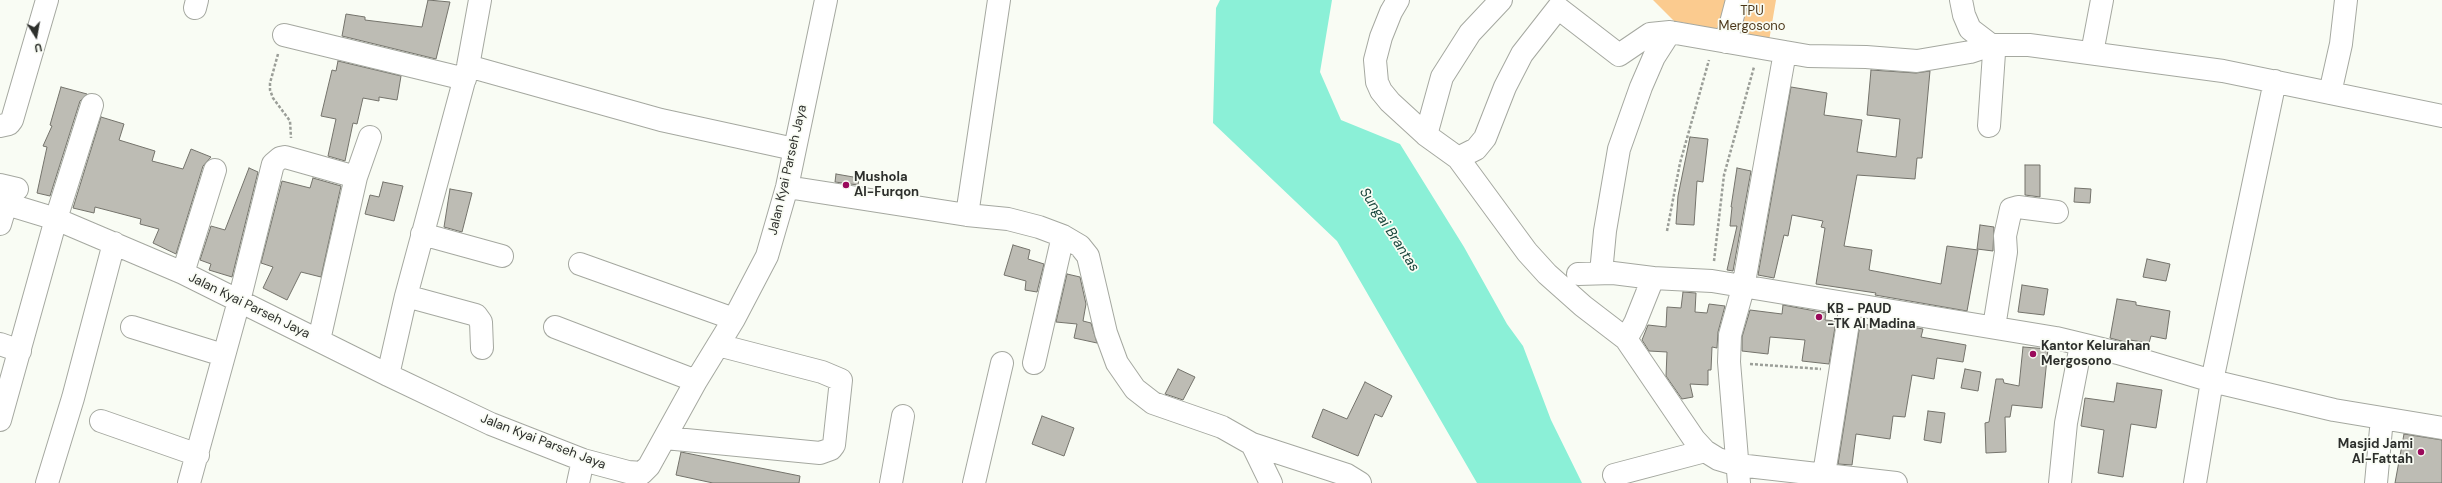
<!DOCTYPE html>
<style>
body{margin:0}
#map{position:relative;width:2442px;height:483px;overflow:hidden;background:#f9fcf4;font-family:"DM Sans",sans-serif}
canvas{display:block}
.north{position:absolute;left:16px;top:16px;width:40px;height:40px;-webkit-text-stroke:3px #f9fcf4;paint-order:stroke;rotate:169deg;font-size:11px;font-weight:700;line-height:16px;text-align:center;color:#2d2f2c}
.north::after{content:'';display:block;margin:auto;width:14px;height:18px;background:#2d2f2c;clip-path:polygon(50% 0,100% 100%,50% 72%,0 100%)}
</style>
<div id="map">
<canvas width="2442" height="483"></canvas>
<div class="north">U</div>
</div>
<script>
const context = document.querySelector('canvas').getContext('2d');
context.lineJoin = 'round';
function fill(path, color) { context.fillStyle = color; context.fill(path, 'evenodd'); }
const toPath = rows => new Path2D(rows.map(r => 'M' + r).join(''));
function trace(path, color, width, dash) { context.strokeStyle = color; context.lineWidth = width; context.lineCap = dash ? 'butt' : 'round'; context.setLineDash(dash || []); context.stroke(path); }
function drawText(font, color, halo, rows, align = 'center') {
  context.font = font + ' "DM Sans",sans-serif'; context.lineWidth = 3.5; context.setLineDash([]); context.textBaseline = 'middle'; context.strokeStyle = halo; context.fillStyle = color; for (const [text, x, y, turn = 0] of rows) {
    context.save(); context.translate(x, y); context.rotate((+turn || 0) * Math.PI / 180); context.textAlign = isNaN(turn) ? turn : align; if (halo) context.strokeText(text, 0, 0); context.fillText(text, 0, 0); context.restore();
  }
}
const green = toPath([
 [1653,0,1776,0,1769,41,1701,34,1702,26,1674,21]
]);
const water = toPath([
 [1220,0,1332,0,1320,72,1341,120,1400,144,1464,247,1507,324,1523,346,1551,420,1582,483,1477,483,1337,241,1213,123,1216,8]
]);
const building = toPath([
 [428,0,450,2,436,59,342,36,346,14,365,17,365,20,422,27,428,0],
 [338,61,401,76,397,100,379,97,379,101,363,98,357,124,353,123,345,161,328,156,336,119,321,116,332,70,336,71,338,61],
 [1871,70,1916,73,1930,71,1922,158,1917,158,1915,179,1857,175,1844,246,1872,250,1869,270,1941,284,1947,246,1978,250,1967,311,1875,295,1876,293,1816,284,1825,228,1821,227,1823,221,1792,215,1788,236,1784,235,1774,278,1758,275,1791,87,1827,93,1824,115,1862,120,1857,152,1896,157,1900,119,1867,115,1871,70],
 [61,87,87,94,80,101,50,196,37,193,47,147,43,146,52,126,50,125,61,87],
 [101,117,124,124,119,140,155,151,152,161,183,169,191,149,211,157,203,166,176,254,153,243,159,229,140,224,141,219,95,207,94,213,73,208,101,117],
 [1690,137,1708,139,1703,182,1697,181,1694,225,1676,224,1678,196,1690,137],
 [2025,165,2040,165,2040,197,2025,195,2025,165],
 [249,168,258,172,232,277,209,270,211,264,200,260,211,226,225,230,249,168],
 [1737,168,1751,171,1733,271,1727,270,1737,226,1730,226,1732,207,1731,207,1737,168],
 [836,174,859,178,858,185,835,182,836,174],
 [313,178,341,186,321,277,301,272,287,300,263,288,273,267,261,263,282,181,310,188,313,178],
 [383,182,403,186,394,221,365,214,370,195,379,197,383,182],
 [2075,188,2091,189,2090,203,2074,202,2075,188],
 [450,189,472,193,462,232,444,227,450,189],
 [1980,225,1994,227,1993,251,1977,249,1980,225],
 [1013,245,1030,250,1028,259,1044,264,1037,292,1025,290,1026,281,1004,275,1013,245],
 [2147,259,2170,264,2166,281,2143,277,2147,259],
 [1067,274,1080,277,1086,304,1083,321,1091,323,1097,343,1074,338,1077,324,1056,322,1067,274],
 [2022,285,2048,289,2044,315,2018,312,2022,285],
 [1683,292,1696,293,1695,312,1707,313,1709,304,1725,306,1718,332,1717,348,1712,347,1711,370,1708,370,1708,385,1690,384,1693,397,1682,399,1666,376,1667,352,1649,351,1642,340,1648,325,1666,327,1667,307,1681,308,1683,292],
 [2117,299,2136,302,2136,305,2170,311,2166,339,2151,336,2149,343,2130,340,2129,343,2110,338,2117,299],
 [1783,305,1826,313,1825,320,1836,321,1829,364,1802,361,1805,340,1770,337,1768,354,1742,351,1742,337,1750,310,1782,314,1783,305],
 [1878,321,1923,329,1921,337,1966,345,1963,362,1937,358,1934,379,1912,375,1905,417,1893,416,1890,439,1856,434,1852,465,1838,464,1860,324,1878,326,1878,321],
 [2023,347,2048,349,2042,408,2012,405,2010,417,2005,417,2006,452,1986,453,1985,423,1989,422,1996,379,2003,379,2004,383,2019,386,2023,347],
 [1178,369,1195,377,1183,400,1165,394,1178,369],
 [1965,369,1981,372,1978,391,1961,388,1965,369],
 [1365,382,1392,396,1382,417,1375,414,1358,456,1312,437,1323,409,1347,419,1365,382],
 [2117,383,2162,390,2156,428,2131,424,2123,477,2098,473,2104,430,2081,426,2085,398,2114,402,2117,383],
 [1928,411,1945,413,1941,443,1924,440,1928,411],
 [1042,416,1074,428,1064,456,1032,444,1042,416],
 [2404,434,2442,440,2442,483,2395,483,2404,434],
 [681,452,800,476,799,483,713,483,676,475,681,452]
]);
const path = toPath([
 [278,54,270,83,270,90,273,98,290,121,291,138],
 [1667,231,1680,163,1709,60],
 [1714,261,1724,175,1754,67],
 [1750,364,1821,369]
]);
const minor = toPath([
 [1398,0,1391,12,1381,37,1375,60,1377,82,1381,91,1390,102,1426,135,1458,158,1527,252,1547,274,1583,306,1626,339,1694,439,1705,451,1718,459,1738,465,1896,483],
 [1961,0,1964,15,1970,29,1991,45,1994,53,1989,126],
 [195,8,197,0],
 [284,35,465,79],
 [1726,42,1737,0],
 [2092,53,2102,0],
 [468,66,661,120,794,149],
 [2330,93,2341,44,2346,0],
 [0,126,9,124,12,120,47,0],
 [1426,135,1442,77,1470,33,1501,0],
 [1458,158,1476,149,1485,138,1505,87,1522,54,1558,8,1619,55,1650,34,1670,32],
 [0,185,17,189],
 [787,187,967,215,1008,219,1039,227,1063,236,1080,246,1088,256,1106,333,1117,363,1135,389,1153,403,1222,427,1252,444,1271,483],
 [0,202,56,219,183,273,388,375,491,424,583,460,628,472,642,473,649,466,696,381,734,319,767,256,787,187,826,0],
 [967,215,999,0],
 [0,224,6,204],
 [422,234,502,256],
 [580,264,734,319],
 [183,273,215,170],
 [1601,273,1605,231,1619,149,1641,87,1654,57,1670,32,1808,56,1866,57,1917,61,1970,52,1991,45,2029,45,2223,71,2442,116],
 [1578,274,1613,273,1653,278],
 [406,296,476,315,481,322,482,348],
 [132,327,223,355],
 [555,327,696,381],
 [1994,327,2006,252,2005,236,2011,209,2018,207,2057,212],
 [1626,339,1635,323,1653,278,1712,281,2056,338,2118,353,2212,381,2334,410,2442,428],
 [319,340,356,177,370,137],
 [0,344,20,351],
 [1034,363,1063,236],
 [388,375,406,296,468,66,480,0],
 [0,420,56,219,92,105],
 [101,421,198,455],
 [665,438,820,453,831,449,834,445,841,380,822,372,718,345],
 [1252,444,1347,475,1360,483],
 [1824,474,1851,304],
 [1614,475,1705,451],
 [47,483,73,398,114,243],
 [189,483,239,301,273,164,280,158,285,157,356,177],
 [578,483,583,460],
 [891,483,903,416],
 [974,483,1002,363],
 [1739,483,1729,362,1730,335,1743,288,1785,52],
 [2060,483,2066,423,2081,345],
 [2195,483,2212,381,2275,81],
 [2376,483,2382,418]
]);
const markers = [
 [846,185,4,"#9a095b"],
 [1819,317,4,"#9a095b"],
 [2033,354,4,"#9a095b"],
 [2421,452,4,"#9a095b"]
];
const parkNames = [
 ["TPU",1752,12],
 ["Mergosono",1752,27]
];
const streetNames = [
 ["Jalan Kyai Parseh Jaya",788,170,-77],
 ["Jalan Kyai Parseh Jaya",249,306,26],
 ["Jalan Kyai Parseh Jaya",543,442,21]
];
const poiNames = [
 ["Mushola",854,178],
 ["Al-Furqon",854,193],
 ["KB - PAUD",1827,310],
 ["-TK Al Madina",1827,325],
 ["Kantor Kelurahan",2041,347],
 ["Mergosono",2041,362],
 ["Masjid Jami",2413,445,"right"],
 ["Al-Fattah",2413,460,"right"]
];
const waterNames = [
 ["Sungai Brantas",1389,230,57]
];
fill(green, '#fbcb8f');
fill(water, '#8bf0d7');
fill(building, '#bdbcb4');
trace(building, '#74736b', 1);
trace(minor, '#a5a8a0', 24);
trace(path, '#9b9e98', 2.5, [3, 2]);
trace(minor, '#fff', 22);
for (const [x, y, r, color] of markers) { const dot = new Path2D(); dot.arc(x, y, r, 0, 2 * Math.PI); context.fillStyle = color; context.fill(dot); trace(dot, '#f9fcf4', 1.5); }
drawText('13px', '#4b3619', '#f9fcf4', parkNames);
drawText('13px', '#2d2f2c', '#f9fcf4', streetNames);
drawText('bold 13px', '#2d2f2c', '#f9fcf4', poiNames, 'left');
drawText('italic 14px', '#17453b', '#f9fcf4', waterNames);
</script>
